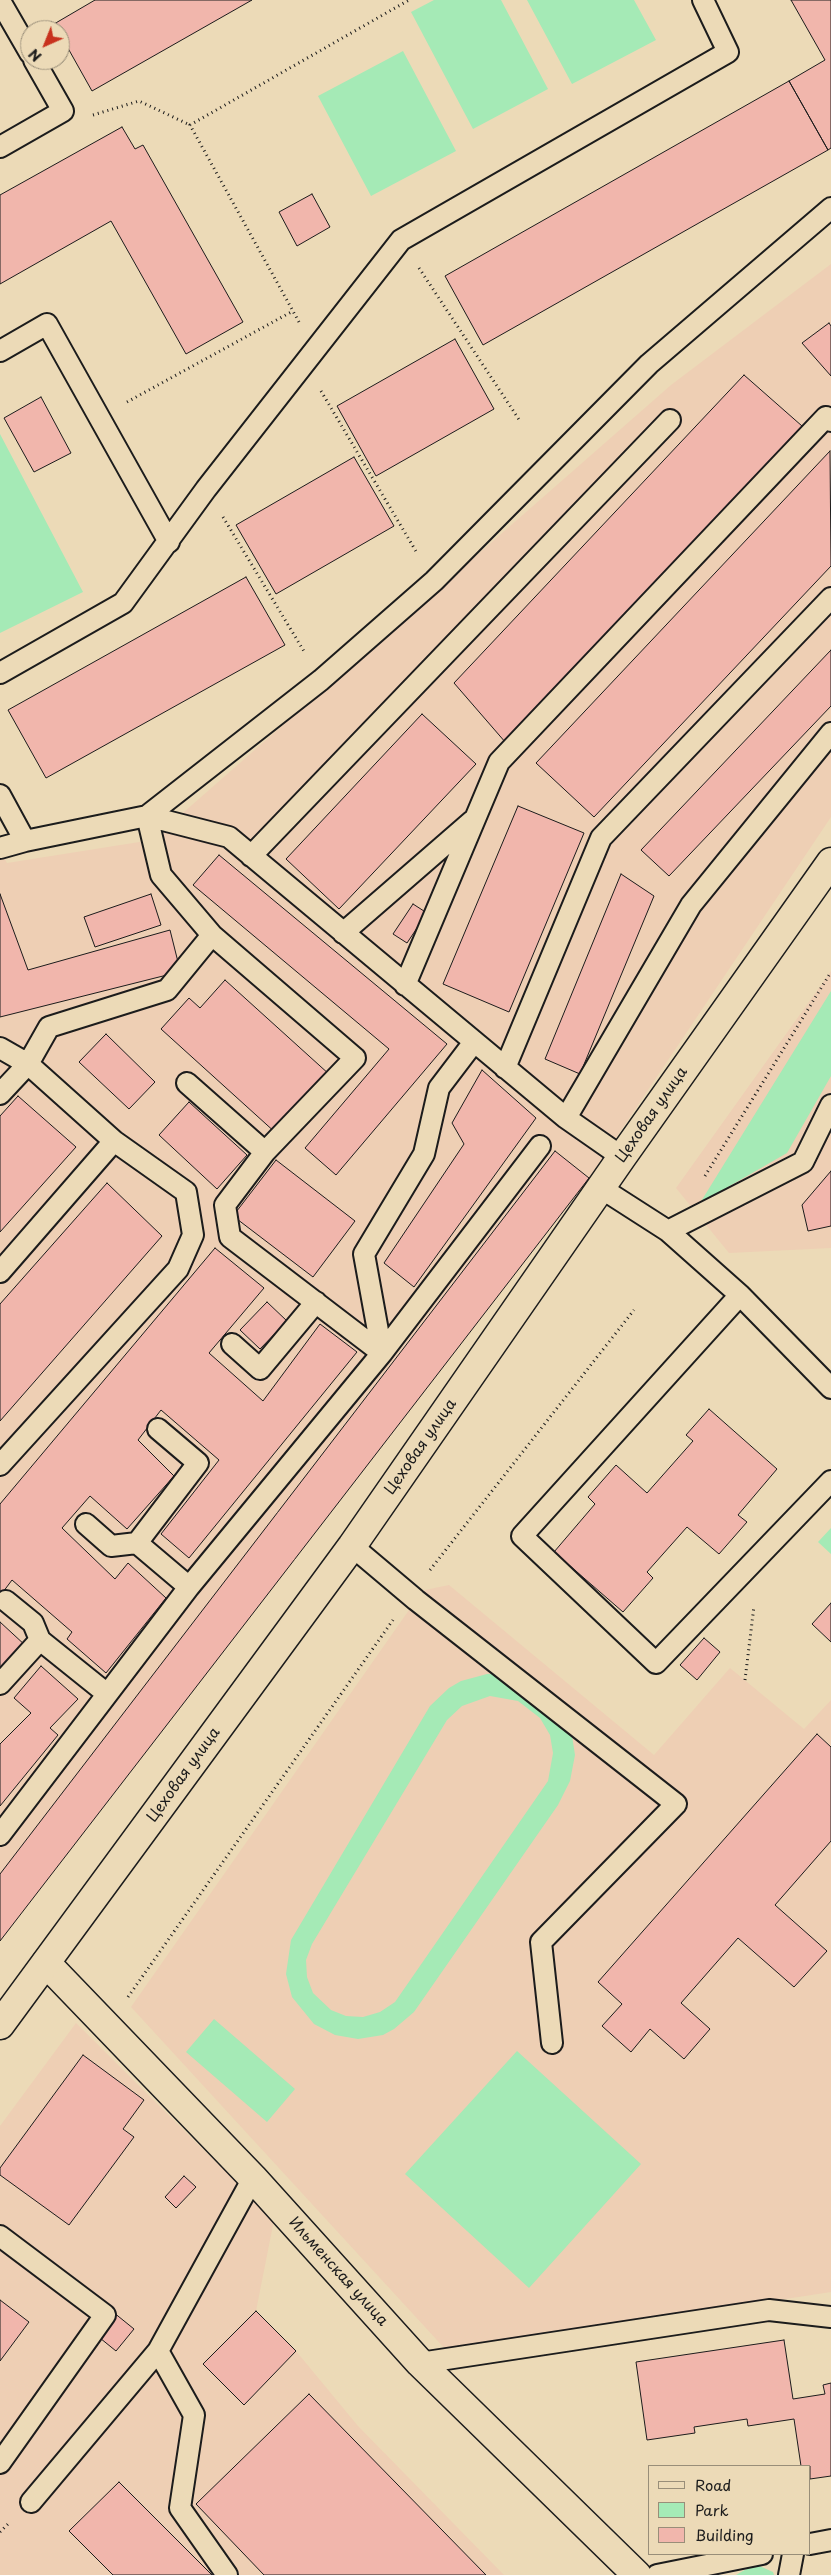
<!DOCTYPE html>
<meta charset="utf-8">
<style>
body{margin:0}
#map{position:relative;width:831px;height:2575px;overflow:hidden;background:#ecdab7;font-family:"Playpen Sans",sans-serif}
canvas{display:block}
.legend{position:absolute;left:648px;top:2465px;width:162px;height:90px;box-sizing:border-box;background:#ecdab7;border:1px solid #998e79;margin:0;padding:6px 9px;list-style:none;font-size:15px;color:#1c1c1c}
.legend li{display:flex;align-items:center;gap:10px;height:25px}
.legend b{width:25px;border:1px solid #998e79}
.north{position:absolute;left:20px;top:20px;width:50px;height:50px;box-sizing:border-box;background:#ecdab7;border:1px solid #998e79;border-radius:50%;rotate:224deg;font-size:14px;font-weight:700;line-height:20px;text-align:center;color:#1c1c1c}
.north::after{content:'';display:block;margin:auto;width:18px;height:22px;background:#c8321e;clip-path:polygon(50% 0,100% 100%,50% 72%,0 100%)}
</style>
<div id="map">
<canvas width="831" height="2575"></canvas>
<ul class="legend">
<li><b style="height:6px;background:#ecdab7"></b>Road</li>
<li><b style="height:14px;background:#a5eab6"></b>Park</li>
<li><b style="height:14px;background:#f1b6ac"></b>Building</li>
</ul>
<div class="north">N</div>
</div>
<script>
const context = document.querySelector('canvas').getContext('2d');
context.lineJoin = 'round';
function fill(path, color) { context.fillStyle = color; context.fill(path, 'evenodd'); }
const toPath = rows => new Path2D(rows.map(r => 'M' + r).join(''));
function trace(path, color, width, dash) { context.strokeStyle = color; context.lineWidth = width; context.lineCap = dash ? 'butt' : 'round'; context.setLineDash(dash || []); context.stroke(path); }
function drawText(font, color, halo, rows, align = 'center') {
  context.font = font + ' "Playpen Sans",sans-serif'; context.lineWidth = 5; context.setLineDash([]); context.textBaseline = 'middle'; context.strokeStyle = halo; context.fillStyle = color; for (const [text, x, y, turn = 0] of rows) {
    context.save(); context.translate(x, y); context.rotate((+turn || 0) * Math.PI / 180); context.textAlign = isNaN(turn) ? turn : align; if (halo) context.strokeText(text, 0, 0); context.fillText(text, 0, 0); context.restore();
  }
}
const built = toPath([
 [831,264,831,817,589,1178,0,1941,0,850,7,863,152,840,671,385],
 [831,971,831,1248,729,1253,676,1188],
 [449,1585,654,1755,730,1668,804,1729,831,1700,831,2292,447,2351,131,2007,416,1600,425,1590],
 [76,2023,274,2220,256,2311,296,2351,358,2426,504,2575,0,2575,0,2126]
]);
const green = toPath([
 [434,0,501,0,548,89,473,129,411,12],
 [527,0,634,0,656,40,572,84],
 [403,51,456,151,371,196,318,96],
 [0,434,83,592,0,633],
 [831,991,831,1076,787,1153,700,1203],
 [831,1528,831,1554,818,1542],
 [487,1674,500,1674,571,1729,575,1755,570,1781,558,1805,414,2012,394,2029,383,2035,358,2039,335,2035,314,2024,292,1997,286,1974,291,1940,430,1706,449,1688,461,1681],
 [490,1696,518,1701,540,1718,550,1735,553,1753,548,1781,395,2002,380,2012,363,2017,346,2016,331,2010,313,1993,307,1977,306,1960,312,1944,447,1720,462,1706],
 [214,2019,295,2089,267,2122,186,2052],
 [517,2051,641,2164,529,2288,405,2174],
 [755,2564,773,2572,774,2575,736,2575]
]);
const building = toPath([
 [95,0,252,0,92,91,60,34,60,30,57,30,54,24,95,0],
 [791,0,831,0,831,148,828,150,789,81,825,60,791,0],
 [789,81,828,150,483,345,445,276,789,81],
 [122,127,135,149,143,145,243,322,186,354,111,221,0,284,0,195,122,127],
 [312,194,330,227,297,246,279,212,312,194],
 [829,323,831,326,831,376,802,343,829,323],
 [455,339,494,409,376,476,337,406,455,339],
 [744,375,802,426,506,743,454,683,744,375],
 [41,397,71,453,34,472,4,418,41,397],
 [830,451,831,566,594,817,536,763,830,451],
 [354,457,394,526,276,594,236,525,354,457],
 [246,577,285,645,46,778,8,710,246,577],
 [831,650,831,706,669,876,641,850,831,650],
 [422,714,476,764,339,909,286,859,422,714],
 [518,806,584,833,509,1012,443,984,518,806],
 [219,855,447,1044,336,1175,305,1148,389,1049,193,885,219,855],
 [621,874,654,896,580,1074,545,1059,621,874],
 [0,894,28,970,170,930,178,962,167,975,0,1017,0,894],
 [151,894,161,925,95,947,84,917,151,894],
 [413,904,427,913,407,943,393,934,413,904],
 [225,980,330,1075,277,1134,161,1029,189,998,200,1008,225,980],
 [106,1034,155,1082,129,1109,79,1062,106,1034],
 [482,1070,536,1118,414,1287,384,1263,464,1144,452,1123,482,1070],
 [18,1096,76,1147,0,1232,0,1116,18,1096],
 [189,1102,247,1155,217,1189,159,1135,189,1102],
 [555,1151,589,1178,0,1941,0,1874,555,1151],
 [276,1160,355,1221,313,1277,233,1216,276,1160],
 [831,1171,831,1226,808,1231,802,1205,831,1171],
 [107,1183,162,1236,0,1421,0,1304,107,1183],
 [215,1248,264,1288,209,1353,263,1401,320,1324,357,1352,189,1558,161,1534,219,1460,161,1410,138,1440,174,1476,127,1529,90,1496,62,1528,115,1579,128,1563,166,1598,106,1673,67,1639,72,1632,12,1580,0,1596,0,1504,215,1248],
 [267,1302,287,1321,260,1349,240,1330,267,1302],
 [709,1409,777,1469,738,1515,747,1522,719,1554,687,1527,647,1572,653,1578,623,1612,554,1552,595,1504,588,1497,616,1465,647,1493,693,1441,686,1435,709,1409],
 [831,1603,831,1642,812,1624,831,1603],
 [0,1622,26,1646,0,1674,0,1622],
 [704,1638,720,1652,697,1680,680,1665,704,1638],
 [41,1666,78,1699,50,1728,58,1735,0,1806,0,1744,31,1713,14,1698,41,1666],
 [817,1734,831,1747,831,1841,775,1905,827,1951,794,1987,738,1938,681,2003,710,2029,684,2059,650,2029,631,2052,602,2026,622,2004,598,1982,817,1734],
 [83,2055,144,2100,123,2129,134,2137,69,2225,0,2175,0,2168,83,2055],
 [184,2176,196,2187,176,2208,165,2197,184,2176],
 [0,2300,29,2322,0,2361,0,2300],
 [256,2311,296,2351,244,2405,203,2364,256,2311],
 [113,2312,134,2329,116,2351,95,2334,113,2312],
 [784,2340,793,2399,825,2394,823,2385,831,2383,831,2476,810,2479,810,2466,801,2466,794,2419,748,2426,747,2419,694,2427,695,2433,647,2440,636,2362,784,2340],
 [309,2394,486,2575,264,2575,196,2504,309,2394],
 [119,2482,212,2575,113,2575,69,2531,119,2482]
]);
const path = toPath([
 [93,115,139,101,190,125],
 [419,268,520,421],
 [299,322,190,125,409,0],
 [321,391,417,553],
 [127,402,293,311],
 [223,517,305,653],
 [705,1176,831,972],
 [430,1570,634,1310],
 [745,1680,754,1606],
 [128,1997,393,1620],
 [0,2532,8,2524]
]);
const lane = toPath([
 [0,1,30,53],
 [0,147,63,111,34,60],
 [0,351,47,324,169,542],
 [0,673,123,603,206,489,401,240,728,52,703,0],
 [0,795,25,841],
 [0,848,25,841,147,816,321,680,434,581,649,364,831,208],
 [251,856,670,420],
 [343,933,472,821],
 [405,985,499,762,826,417,831,421],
 [474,1042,439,1088,424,1154,364,1254,382,1353,230,1237,225,1205,265,1152,355,1058,212,935,161,875,147,816,229,837,566,1118,622,1157],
 [0,1048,28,1064,114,1141,186,1192,193,1235,178,1269,0,1465],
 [505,1068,601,838,831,598],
 [187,1083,265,1152],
 [0,1094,28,1064,49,1027,167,990,212,935],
 [566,1118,691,905,831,733],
 [601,1188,668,1231,740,1295,831,1388],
 [668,1231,803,1162,831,1105],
 [0,1272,114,1141],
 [740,1295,522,1536,656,1663,831,1481],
 [232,1344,260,1369,316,1302],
 [158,1429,198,1463,137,1543,189,1587],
 [86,1524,111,1546,137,1543],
 [352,1546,416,1600,676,1804,541,1942,552,2043],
 [6,1601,33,1623,40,1640],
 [0,1684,40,1640,106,1693],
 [0,1835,189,1587,382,1353,540,1146],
 [0,2236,105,2315,0,2463],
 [420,2363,769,2310,831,2317],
 [31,2502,158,2351],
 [810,2544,831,2540],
 [227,2575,180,2508,194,2415,158,2351,253,2178],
 [657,2575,762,2554],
 [789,2575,793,2554]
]);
const street = toPath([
 [46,1963,253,2178,420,2363,637,2575]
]);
const secondary = toPath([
 [0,2025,352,1546,622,1157,831,862]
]);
const streetNames = [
 ["Цеховая улица",652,1115,-55],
 ["Цеховая улица",421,1447,-55],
 ["Цеховая улица",184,1775,-54],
 ["Ильменская улица",338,2272,48]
];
fill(built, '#eecfb4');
fill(green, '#a5eab6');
fill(building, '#f1b6ac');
trace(building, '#1c1c1c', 1);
trace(lane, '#1c1c1c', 24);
trace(street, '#1c1c1c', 31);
trace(secondary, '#1c1c1c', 31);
trace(path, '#1c1c1c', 3, [1, 4]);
trace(lane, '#ecdab7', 20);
trace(street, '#ecdab7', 28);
trace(secondary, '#ecdab7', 28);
drawText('15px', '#1c1c1c', '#ecdab7', streetNames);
</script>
